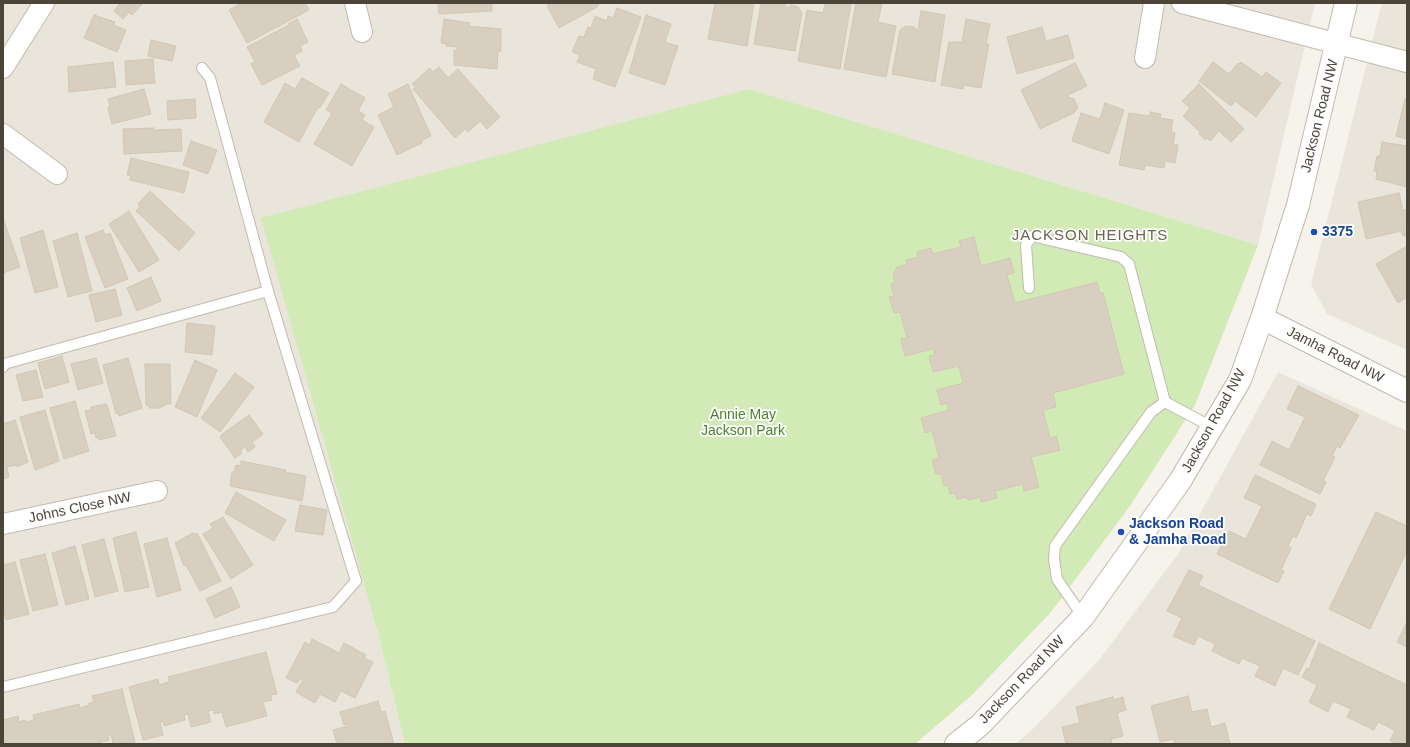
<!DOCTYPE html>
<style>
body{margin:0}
#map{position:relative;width:1410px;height:747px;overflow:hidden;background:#f6f3ec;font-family:Helvetica,sans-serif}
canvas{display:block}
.frame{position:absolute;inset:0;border:4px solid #4b4439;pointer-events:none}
</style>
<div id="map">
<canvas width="1410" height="747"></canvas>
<div class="frame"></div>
</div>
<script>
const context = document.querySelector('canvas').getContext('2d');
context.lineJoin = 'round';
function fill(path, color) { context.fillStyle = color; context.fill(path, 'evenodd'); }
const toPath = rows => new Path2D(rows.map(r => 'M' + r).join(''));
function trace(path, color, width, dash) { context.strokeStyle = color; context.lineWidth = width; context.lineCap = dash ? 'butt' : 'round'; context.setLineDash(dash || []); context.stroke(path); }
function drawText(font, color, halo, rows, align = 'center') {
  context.font = font + ' Helvetica,sans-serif'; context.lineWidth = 3.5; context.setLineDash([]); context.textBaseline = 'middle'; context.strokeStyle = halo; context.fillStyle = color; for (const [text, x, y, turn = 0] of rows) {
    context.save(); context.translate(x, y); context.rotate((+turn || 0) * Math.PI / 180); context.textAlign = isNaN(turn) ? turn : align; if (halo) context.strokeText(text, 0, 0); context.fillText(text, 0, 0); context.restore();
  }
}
const residential = toPath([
 [3,3,1315,3,1258,245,749,89,377,629,405,744,3,744],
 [1382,3,1407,3,1407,350,1327,314,1311,284],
 [1278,372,1407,431,1407,744,1015,744,1033,729,1099,660,1178,554]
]);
const green = toPath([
 [749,89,1258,245,1195,405,1130,506,1051,612,971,696,915,744,405,744,377,629,261,218]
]);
const building = toPath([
 [120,3,143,3,132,15,129,12,123,19,114,11,120,3],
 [241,3,305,3,309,10,247,43,229,10,241,3],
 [438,3,492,3,492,11,439,14,438,3],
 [548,3,599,3,597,7,559,28,547,6,549,5,548,3],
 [715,3,754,3,747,46,708,39,715,3],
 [761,3,786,3,786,9,791,5,798,7,802,13,795,51,754,44,761,3],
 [825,3,851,3,840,69,798,61,807,10,823,13,825,3],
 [856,3,882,4,878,22,896,26,886,77,844,69,856,3],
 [617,8,641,17,615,87,593,79,596,69,577,62,580,55,572,52,579,36,584,37,588,27,591,28,595,16,607,21,608,16,613,18,617,8],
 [921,11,945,15,935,82,892,74,900,30,906,26,914,27,918,31,921,11],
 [94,15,115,22,114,25,126,30,117,52,84,38,94,15],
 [646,15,671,24,665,42,678,46,665,85,629,73,646,15],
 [297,19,308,42,300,46,302,51,294,55,300,66,262,85,251,64,255,62,247,47,289,25,288,24,297,19],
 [444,19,470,23,469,26,501,29,501,51,498,51,497,69,454,65,454,50,457,51,457,47,446,46,446,44,441,43,444,19],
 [966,19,990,24,986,44,989,44,981,88,964,85,963,89,941,85,949,42,962,42,966,19],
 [1042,27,1046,41,1068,35,1074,58,1017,74,1007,37,1042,27],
 [151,40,176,46,172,61,148,56,151,40],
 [153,59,155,83,126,85,125,61,153,59],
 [113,62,116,87,69,92,68,67,113,62],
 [1213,62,1229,74,1238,63,1240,64,1241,62,1262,77,1266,72,1281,83,1256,117,1235,101,1231,106,1199,81,1213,62],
 [1075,63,1087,86,1066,96,1074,99,1078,107,1074,113,1040,129,1021,90,1075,63],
 [439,67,448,78,458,69,500,117,487,129,480,121,468,132,465,129,455,138,413,89,415,87,412,84,430,68,433,72,439,67],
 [302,78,329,93,320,108,318,107,299,142,264,122,285,83,295,89,302,78],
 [341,84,365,98,358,111,365,115,362,120,374,127,352,166,314,144,332,113,326,110,341,84],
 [408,84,431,136,421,141,422,143,397,155,378,115,394,107,388,94,408,84],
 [1199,84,1244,129,1231,142,1219,131,1210,141,1207,138,1205,140,1199,134,1200,132,1183,116,1190,108,1182,101,1199,84],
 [144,89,151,114,112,124,108,108,110,107,108,99,144,89],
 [195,99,196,118,168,120,167,101,195,99],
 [1405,99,1407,100,1407,139,1396,136,1405,99],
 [1105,103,1124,110,1109,154,1072,141,1081,113,1100,119,1105,103],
 [1150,112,1161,114,1160,118,1173,120,1171,132,1175,133,1173,144,1178,145,1175,163,1165,161,1164,168,1145,165,1144,170,1119,165,1129,113,1150,116,1150,112],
 [154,128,154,130,181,129,182,151,124,154,123,129,154,128],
 [191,141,217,150,208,174,183,165,191,141],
 [1382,142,1407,146,1407,187,1376,179,1377,171,1374,171,1377,156,1380,156,1382,142],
 [131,158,189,172,184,193,130,180,131,176,127,175,131,158],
 [150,191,195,233,179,251,136,211,140,206,138,204,150,191],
 [1399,193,1403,210,1407,209,1407,235,1403,236,1401,231,1366,239,1358,202,1399,193],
 [129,211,159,260,139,272,109,224,129,211],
 [3,218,20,267,3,273,3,218],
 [43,230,58,287,35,293,20,238,43,230],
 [103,230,105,235,110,233,128,279,105,288,85,237,103,230],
 [77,233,92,291,68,297,53,241,77,233],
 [974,237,981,266,1010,258,1014,273,1007,275,1015,303,1097,282,1100,293,1103,293,1124,374,1053,393,1056,407,1043,410,1050,438,1056,436,1060,450,1031,457,1039,487,1024,491,1023,484,995,491,997,498,981,502,980,497,968,500,967,497,957,499,955,493,950,494,948,485,944,486,941,474,936,474,932,460,939,458,932,431,925,433,921,418,949,410,947,403,941,405,937,390,963,383,959,366,933,372,929,356,935,355,933,349,905,356,901,339,907,338,900,312,894,313,889,297,894,296,891,284,895,283,893,275,897,267,907,264,906,260,918,257,917,252,931,248,933,254,961,247,959,241,974,237],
 [1407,246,1407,297,1398,303,1376,264,1407,246],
 [151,277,161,301,137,311,127,288,151,277],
 [115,289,122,315,96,322,89,295,115,289],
 [187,323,215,326,212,355,185,352,187,323],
 [62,356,69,382,45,389,38,363,62,356],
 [96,358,103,383,78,390,71,364,96,358],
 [128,358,142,408,119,416,118,413,116,414,103,365,128,358],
 [195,360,217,370,197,417,175,407,195,360],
 [145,364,170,364,171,404,165,404,165,406,161,406,161,408,149,408,149,406,146,405,145,364],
 [36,370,43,397,23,401,16,375,36,370],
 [235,373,254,387,220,432,201,418,235,373],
 [1298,386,1359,415,1340,448,1337,446,1332,456,1335,457,1323,481,1326,482,1320,494,1260,465,1272,441,1289,450,1305,417,1287,409,1298,386],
 [75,401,89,451,64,459,50,408,75,401],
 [105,404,107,405,116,436,99,440,99,438,96,438,95,433,91,434,85,411,91,410,91,407,105,404],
 [45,410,59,461,35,470,20,417,45,410],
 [249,415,263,434,252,442,255,447,248,452,245,447,240,451,242,453,235,458,220,437,222,436,221,435,249,415],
 [15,420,28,462,17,467,16,465,7,467,9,477,3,479,3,424,15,420],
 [241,461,286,470,285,472,306,476,302,501,230,486,232,472,234,472,236,465,241,466,241,461],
 [1255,475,1316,504,1311,516,1307,514,1296,538,1293,536,1288,546,1291,548,1281,570,1284,571,1278,583,1217,554,1229,531,1246,539,1262,506,1244,498,1255,475],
 [236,492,286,520,274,541,225,513,236,492],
 [300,505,327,510,323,535,295,531,300,505],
 [1376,512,1407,526,1407,551,1370,629,1329,609,1376,512],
 [223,517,253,565,231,579,203,534,213,528,210,524,223,517],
 [136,532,149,587,125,592,113,538,136,532],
 [193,533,194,535,197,533,221,581,200,591,186,565,184,566,175,543,193,533],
 [167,538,181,590,157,597,144,544,167,538],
 [104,539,118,591,95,597,82,545,104,539],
 [75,546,89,599,66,605,52,553,75,546],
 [45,554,58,605,33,611,20,560,45,554],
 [15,562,29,614,6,620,3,609,3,565,15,562],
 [1189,570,1203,576,1198,585,1315,641,1298,675,1283,668,1275,686,1255,676,1260,666,1242,658,1239,664,1212,651,1215,644,1198,636,1194,645,1173,636,1182,618,1167,611,1189,570],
 [231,587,240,607,215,618,206,599,231,587],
 [1407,622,1407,647,1397,642,1407,622],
 [312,639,339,653,344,643,366,655,364,658,373,662,355,698,341,691,335,702,320,694,315,703,296,692,303,680,300,679,297,683,286,678,305,642,310,645,312,639],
 [1319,643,1407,685,1407,744,1397,744,1390,741,1395,730,1378,722,1374,730,1347,717,1351,709,1333,701,1328,712,1309,702,1317,685,1302,677,1307,668,1309,669,1319,643],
 [266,652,277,694,271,695,272,700,263,702,267,716,226,727,222,712,214,714,213,710,208,711,211,722,191,727,188,714,184,715,185,720,164,726,163,721,160,722,163,735,143,740,129,687,158,679,159,685,169,682,168,677,266,652],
 [122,689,135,742,113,744,111,734,108,735,109,740,94,744,3,744,3,720,18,716,19,722,25,720,26,722,34,720,33,715,79,704,80,708,89,705,88,704,94,702,92,696,122,689],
 [1188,696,1192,712,1207,709,1211,727,1225,723,1230,744,1175,744,1174,739,1160,742,1151,706,1188,696],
 [1113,697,1113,700,1123,697,1126,710,1117,713,1123,736,1111,739,1112,744,1066,744,1062,727,1080,723,1076,707,1113,697],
 [378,701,381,712,385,711,394,744,337,744,333,730,348,726,347,724,344,725,340,712,378,701]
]);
const service = toPath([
 [1029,288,1026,245,1032,236,1121,257,1129,264,1165,402],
 [3,367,4,364,268,291],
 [1083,617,1057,579,1054,559,1055,546,1151,412,1165,402,1212,427],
 [3,687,333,607,356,581,268,291,210,78,202,68]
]);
const minor = toPath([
 [355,3,362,32],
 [1182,3,1407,62],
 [1145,58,1154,3],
 [3,68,44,3],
 [3,134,57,174],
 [3,524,157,491]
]);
const tertiary = toPath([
 [1262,318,1407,391],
 [956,744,980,725,1083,617,1180,481,1240,380,1262,318,1298,205,1346,3]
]);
const markers = [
 [1314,232,4,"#1a4fb4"],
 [1121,532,4,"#1a4fb4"]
];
const streetNames = [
 ["Jackson Road NW",1320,116,-76],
 ["Jamha Road NW",1335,355,27],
 ["Jackson Road NW",1214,421,-61],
 ["Johns Close NW",80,508,-12],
 ["Jackson Road NW",1022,680,-46]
];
const transitNames = [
 ["3375",1322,232],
 ["Jackson Road",1129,524],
 ["& Jamha Road",1129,540]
];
const parkNames = [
 ["Annie May",743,415],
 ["Jackson Park",743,431]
];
const neighbourhoodNames = [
 ["JACKSON HEIGHTS",1090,236]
];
fill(residential, '#eae5da');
fill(green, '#d2eab5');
fill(building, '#d8cfc1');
trace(building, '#d3c7b4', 1);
trace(service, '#c2bbae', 12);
trace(minor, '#c2bbae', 22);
trace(tertiary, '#c2bbae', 24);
trace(service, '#fff', 10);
trace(minor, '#fff', 20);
trace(tertiary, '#fff', 22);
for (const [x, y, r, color] of markers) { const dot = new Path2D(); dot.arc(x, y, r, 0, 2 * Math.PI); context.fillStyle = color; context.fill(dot); trace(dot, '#fff', 1.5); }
drawText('14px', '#4b4439', '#fff', streetNames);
drawText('bold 14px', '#164399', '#fff', transitNames, 'left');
drawText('14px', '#4a7f2a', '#fff', parkNames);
context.letterSpacing = '1px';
drawText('15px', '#6e6250', '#fff', neighbourhoodNames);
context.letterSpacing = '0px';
</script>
